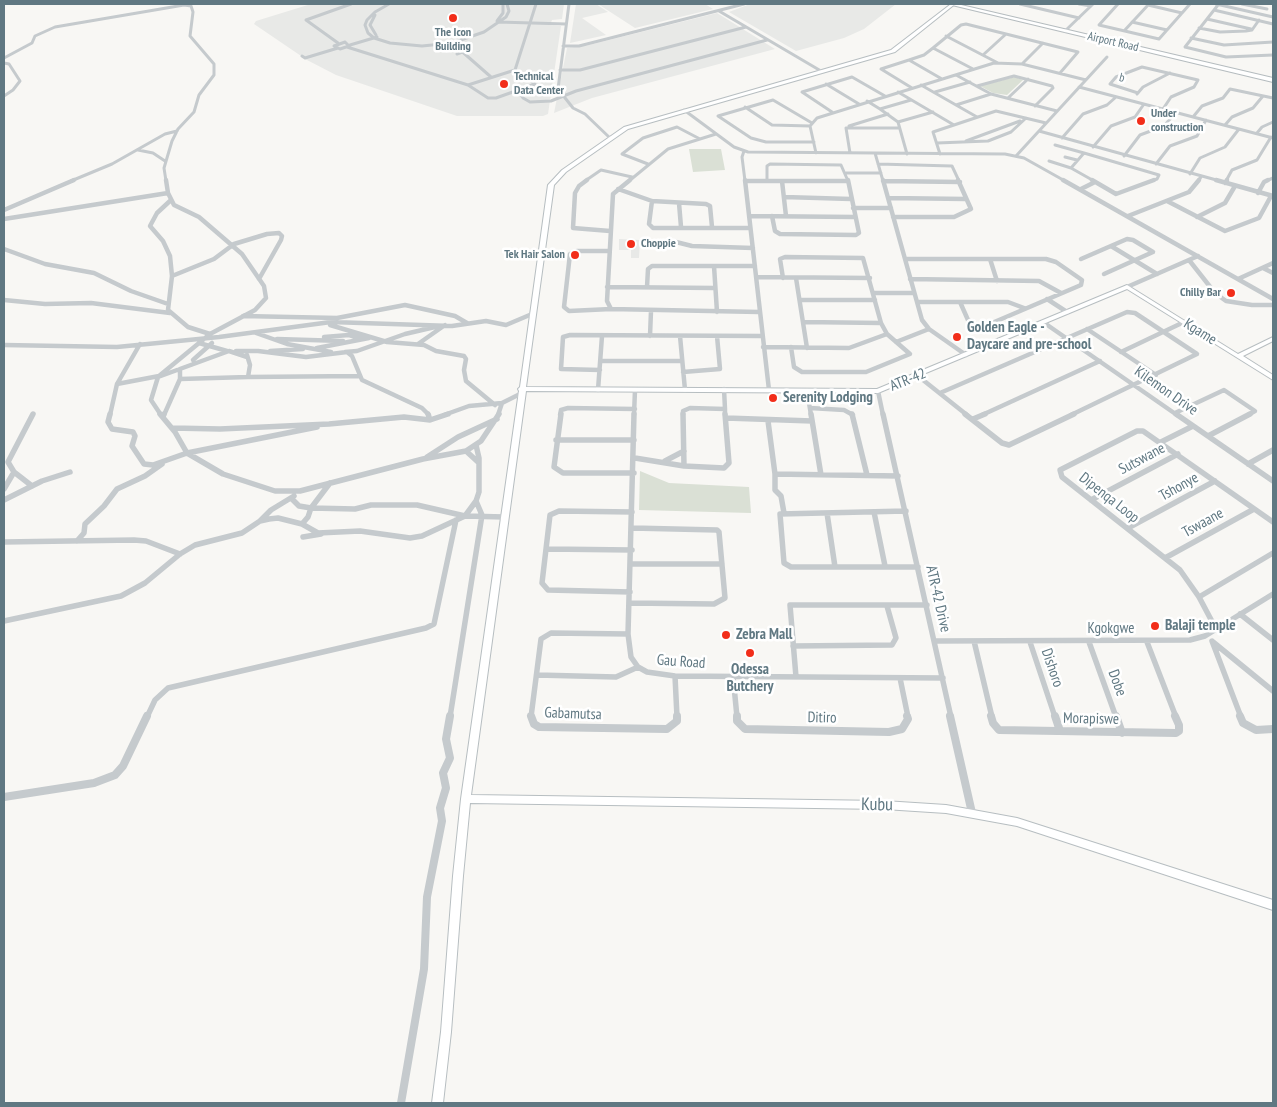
<!DOCTYPE html>
<style>
body{margin:0}
#map{position:relative;width:1277px;height:1107px;overflow:hidden;background:#f8f7f4;font-family:"PT Sans Narrow",sans-serif}
canvas{display:block}
.frame{position:absolute;inset:0;border:5px solid #607882;pointer-events:none}
</style>
<div id="map">
<canvas width="1277" height="1107"></canvas>
<div class="frame"></div>
</div>
<script>
const context = document.querySelector('canvas').getContext('2d');
context.lineJoin = 'round';
function fill(path, color) { context.fillStyle = color; context.fill(path, 'evenodd'); }
const toPath = rows => new Path2D(rows.map(r => 'M' + r).join(''));
function trace(path, color, width, dash) { context.strokeStyle = color; context.lineWidth = width; context.lineCap = dash ? 'butt' : 'round'; context.setLineDash(dash || []); context.stroke(path); }
function drawText(font, color, halo, rows, align = 'center') {
  context.font = font + ' "PT Sans Narrow",sans-serif'; context.lineWidth = 5; context.setLineDash([]); context.textBaseline = 'middle'; context.strokeStyle = halo; context.fillStyle = color; for (const [text, x, y, turn = 0] of rows) {
    context.save(); context.translate(x, y); context.rotate((+turn || 0) * Math.PI / 180); context.textAlign = isNaN(turn) ? turn : align; if (halo) context.strokeText(text, 0, 0); context.fillText(text, 0, 0); context.restore();
  }
}
const built = toPath([
 [311,4,564,4,562,19,552,20,550,25,561,26,548,114,543,116,457,116,336,75,307,60,254,24,256,21],
 [576,4,596,4,608,12,582,18,606,35,570,43],
 [598,4,705,4,713,9,635,28],
 [750,4,896,4,864,29,844,38,796,51,729,12],
 [717,13,775,49,592,98,554,113,567,48,589,45],
 [619,239,640,240,639,258,631,258,631,250,619,250]
]);
const green = toPath([
 [1015,77,1023,80,1007,95,993,93,980,86],
 [689,149,721,149,725,170,693,172],
 [640,471,669,483,749,487,751,513,639,510]
]);
const streetFar3 = toPath([
 [389,4,375,12,367,20,365,25,368,33,374,38,390,43,422,46,452,43,484,32,506,17,509,11,507,4],
 [569,4,558,89,573,108,585,114,610,138],
 [1020,4,1079,18],
 [1079,4,1091,6],
 [1118,4,1099,25,1159,39,1190,4],
 [1216,4,1273,17],
 [1242,4,1267,9],
 [1148,5,1182,13],
 [1218,5,1185,47,1226,57,1273,55],
 [1214,10,1273,24],
 [719,11,821,71],
 [375,15,370,25,376,35],
 [1207,19,1251,29],
 [497,21,503,13,503,4],
 [498,22,566,24],
 [1132,22,1167,30],
 [1199,28,1220,32,1246,31,1252,30,1259,20],
 [1065,31,1093,4],
 [1124,31,1149,4],
 [946,36,998,63],
 [1191,38,1224,45,1273,42],
 [450,41,491,77],
 [345,42,349,46,340,49,334,46,345,42],
 [338,43,306,20,351,4],
 [350,45,377,37],
 [563,46,579,46,744,4],
 [347,47,468,85],
 [933,48,961,25,966,24,1078,52,1060,73],
 [457,54,468,50],
 [983,55,1006,34],
 [302,56,305,58,338,48],
 [4,58,32,43,35,36,55,27,184,5,191,6,193,12,190,36,214,64,214,75,199,95,194,112,178,129,172,141,164,168,166,181],
 [909,60,924,55,933,48,973,69],
 [4,63,9,64,20,81,13,90,4,96],
 [1022,64,1043,43],
 [515,70,535,84,496,98,488,98,468,85,515,70],
 [515,70,536,4],
 [560,70,580,70,746,27],
 [956,75,991,94,1057,111],
 [826,84,859,104],
 [921,85,977,117],
 [977,86,1014,76,1052,86,1053,88,1035,106],
 [1079,87,1273,138],
 [912,88,881,69,909,60,942,79],
 [518,91,523,98,530,102,551,101,576,91,767,40],
 [898,92,954,125],
 [935,92,970,82],
 [1138,93,1110,84,1116,77,1142,67,1198,80,1194,87,1171,97,1163,109],
 [1137,94,1143,87,1170,73],
 [1008,98,1028,79],
 [867,101,880,109,911,100],
 [956,105,991,94],
 [745,107,772,125,810,126],
 [880,109,898,122,907,154],
 [684,110,734,147,748,152,1005,154,1024,158,1065,181],
 [832,112,802,92,852,77,885,96],
 [1193,117,1202,106,1223,98,1230,89,1273,98],
 [898,122,933,112],
 [812,123,773,100,718,116,751,138,766,142,814,142],
 [1225,125,1232,117,1253,108,1263,96],
 [849,126,888,114],
 [846,128,899,128],
 [846,128,850,153],
 [1039,131,1220,181],
 [1257,133,1262,127,1273,122],
 [1062,138,1083,114,1107,105,1116,97],
 [966,141,1020,121],
 [937,143,988,141,1011,132,1026,118],
 [1055,145,1084,153],
 [1093,147,1111,126,1135,117,1144,104],
 [138,150,153,153,165,161],
 [744,151,742,157,745,181],
 [816,153,810,126,817,118,994,63,1022,64,1086,80],
 [875,153,883,181],
 [940,154,933,132,996,111,1046,123],
 [1016,156,1107,57],
 [1124,156,1140,135,1164,126,1176,112],
 [1065,157,1077,160],
 [1049,161,1071,168],
 [648,164,622,154,643,138,677,127,700,139],
 [878,164,952,166,959,181],
 [1156,164,1170,146,1197,136,1206,120],
 [846,173,881,173],
 [1190,174,1200,158,1225,147,1239,129],
 [767,180,767,166,770,164,841,165,848,181],
 [71,181,112,164,165,134,177,131],
 [585,181,601,170,632,177],
 [629,181,668,149,716,134],
 [745,181,847,181],
 [883,181,907,181],
 [1094,181,1071,168,1084,153,1159,175,1157,179,1151,181],
 [1198,181,1201,177],
 [1226,181,1232,170,1257,160,1271,137],
 [1266,181,1273,178]
]);
const streetFar2 = toPath([
 [587,180,579,186,575,193,573,228,610,231],
 [630,180,613,194,607,301,611,309,759,312],
 [745,180,769,390],
 [883,180,922,320,929,329,966,355],
 [1063,180,1273,299],
 [1092,180,1116,194,1154,180],
 [1216,180,1273,196],
 [745,181,847,181],
 [782,181,786,216],
 [883,181,960,182],
 [1225,183,1227,180],
 [618,189,652,201,706,204,710,206,712,227],
 [1081,189,1095,182],
 [1258,193,1264,182,1268,180],
 [784,197,851,199],
 [888,198,966,199],
 [171,200,157,213,150,226,163,241,170,256,172,276,168,310,188,327,210,334],
 [652,201,649,224,653,228,750,228],
 [1167,201,1225,231,1259,218,1271,196],
 [679,203,681,227],
 [853,208,891,208],
 [4,210,74,180],
 [749,216,855,217],
 [772,216,775,231,780,234,856,235,859,233,848,180],
 [1128,216,1189,192,1199,180],
 [893,217,954,217,971,209,958,180],
 [1197,217,1225,203,1235,186],
 [4,219,168,193],
 [676,242,692,246,753,248],
 [1111,246,1157,274],
 [4,249,45,264,94,273,131,291,168,304],
 [609,251,577,251,570,254,564,307,569,311,611,309],
 [905,259,1046,259,1056,262,1082,280,1081,285,985,326,979,326,968,320,960,302],
 [990,259,997,281],
 [1081,259,1127,239,1133,240,1153,252,1104,274],
 [1189,260,1215,293,1226,301,1252,305,1273,305],
 [714,266,717,312],
 [1263,268,1273,273],
 [172,276,214,259,234,244,267,234,279,233,282,236,281,240,259,279],
 [756,277,870,278],
 [783,278,780,259,785,257,863,258,881,323,887,334,910,354,866,372,802,372,794,367,791,347],
 [796,278,807,348],
 [910,279,1039,281,1061,293],
 [1238,279,1273,263],
 [607,287,715,288],
 [647,287,648,269,652,266,755,266],
 [1127,287,1198,256],
 [873,293,914,293],
 [1047,299,1067,312],
 [4,300,45,304,91,303,170,313],
 [800,300,875,300],
 [917,302,1008,302,1024,308],
 [243,316,338,318],
 [337,318,405,305,455,316,467,323],
 [803,322,881,323],
 [1043,322,1177,415],
 [330,325,387,342,424,345,436,351,464,356,466,359,464,370,466,381,495,405],
 [1087,329,1156,375],
 [256,333,287,344,331,352],
 [650,336,651,311],
 [680,336,685,390],
 [324,337,349,335,362,339],
 [277,339,343,341],
 [896,342,929,329],
 [199,343,227,351],
 [418,344,445,325],
 [4,345,117,347,219,337,331,322,452,326,486,321,506,325,532,314],
 [763,347,849,348,887,334],
 [317,348,369,338],
 [236,351,258,351,306,357,347,352,352,356,362,380,422,408,429,415],
 [270,351,303,349],
 [345,352,357,351,405,334,435,327],
 [1121,352,1184,322],
 [247,355,250,365,248,377,359,376],
 [193,360,212,343],
 [601,361,682,361],
 [180,369,180,379,248,377],
 [600,370,561,369,563,337,570,335,762,336],
 [683,372,720,369,717,336],
 [918,376,967,415],
 [117,384,159,376,210,334,255,310,266,298,264,286,242,254,199,217,174,205,168,193,166,180],
 [598,390,602,336],
 [807,391,811,415],
 [878,391,883,415],
 [940,393,1127,312,1135,313,1197,354,1071,415],
 [810,408,844,410,853,415],
 [725,409,725,415],
 [1175,413,1224,390,1255,411,1248,415],
 [110,415,117,384,140,344],
 [161,415,151,400,158,377,229,351,247,357],
 [164,415,180,379],
 [444,415,469,406,502,403],
 [498,415,502,403,520,394],
 [560,415,561,410,568,408,635,409],
 [634,415,635,390],
 [683,415,683,411,690,408,725,409,724,389],
 [982,415,1100,361]
]);
const streetFar1 = toPath([
 [110,414,108,422,112,429,133,432,135,436,132,446,144,464,153,465,187,453,223,474,275,491,300,491,423,459,466,451,481,441,499,414],
 [160,414,175,432,187,453,317,427],
 [428,414,430,420],
 [561,414,554,467,563,473,634,473],
 [634,414,628,634,631,657,638,667,647,672,675,676,943,678],
 [683,414,684,466],
 [811,414,821,475],
 [852,414,867,475],
 [883,414,951,717],
 [965,414,1002,443,1009,445,1074,414],
 [1176,414,1273,481],
 [163,417,164,414],
 [726,418,812,421],
 [973,419,985,414],
 [768,421,775,474,898,476],
 [172,428,220,429,329,424,404,417,430,420,448,414],
 [1208,436,1250,414],
 [556,440,634,440],
 [1161,442,1193,426],
 [466,451,478,462],
 [427,457,458,437,497,419],
 [635,458,684,466,724,468,729,463,725,414],
 [665,461,684,451],
 [1248,464,1273,450],
 [775,474,775,490,781,496,784,513],
 [32,486,14,472,8,462,33,414],
 [4,489,14,472],
 [291,498,299,506,311,508,330,483],
 [4,500,42,481,70,472],
 [1091,500,1178,454],
 [906,511,780,514,784,563,791,567,918,567],
 [874,512,885,566],
 [827,513,835,567],
 [260,521,271,510,294,496],
 [302,524,308,517,311,508,355,509,371,505,417,505,465,516,476,501,479,492,479,458,476,445],
 [1128,528,1215,481],
 [303,537,321,534],
 [77,541,84,533,85,524,104,506,117,489,145,476,162,464],
 [4,542,134,540,146,541,180,554],
 [546,549,632,550],
 [1165,558,1254,509],
 [631,564,722,564],
 [630,592,548,590,542,583,550,515,559,511,632,512],
 [1199,597,1273,553],
 [629,603,714,604,725,598,719,532,717,530,632,528],
 [1240,614,1273,640],
 [4,621,121,596,145,583,180,554,195,545,242,533,260,521,269,519,278,518,302,524,318,533,360,531,410,538,422,536,465,516,504,517],
 [1216,629,1199,597,1180,570,1062,477,1060,470,1137,431,1143,431,1273,522],
 [935,641,1190,640,1205,636,1273,594],
 [974,641,992,717],
 [1212,641,1241,717],
 [1030,642,1055,717],
 [1089,642,1116,717],
 [1147,642,1176,717],
 [1213,642,1273,691],
 [793,646,892,645,896,638,887,606],
 [537,675,616,677,638,667],
 [675,676,677,717],
 [733,676,737,717],
 [796,677,790,605,927,605],
 [900,678,908,717],
 [147,717,155,700,168,688,426,628,434,624,456,520],
 [450,717,482,515,476,501],
 [531,717,541,639,551,633,628,634]
]);
const street = toPath([
 [531,716,534,724,539,727,667,729,677,721,677,716],
 [737,716,737,721,745,729,889,732,902,729,908,719,907,716],
 [950,716,972,813],
 [991,716,993,723,999,730,1176,733,1179,731,1179,725,1175,716],
 [1055,716,1060,731],
 [1116,716,1122,733],
 [1240,716,1243,723,1256,730,1273,729],
 [4,797,94,783,115,775,123,766,147,716],
 [401,1103,424,969,427,897,442,821,440,808,446,788,443,773,450,758,446,739,450,716]
]);
const secondary = toPath([
 [951,4,955,4,895,52,628,129,566,172,554,185,526,387,877,389,1127,285,1238,354,1273,337,1273,341,1243,356,1273,375,1273,380,1127,289,878,393,526,391,471,795,884,801,946,805,1017,818,1273,900,1273,910,1017,826,946,813,884,809,470,803,463,876,451,1032,443,1103,432,1103,441,1032,453,876,461,799,519,391,518,389,520,387,548,185,562,170,624,127,891,50,951,4]
]);
const primary = toPath([
 [950,4,957,4,1273,78,1273,82,952,5,950,4]
]);
const markers = [
 [453,18,5,"#f22e1a"],
 [504,84,5,"#f22e1a"],
 [1141,121,5,"#f22e1a"],
 [631,244,5,"#f22e1a"],
 [575,255,5,"#f22e1a"],
 [1231,293,5,"#f22e1a"],
 [957,337,5,"#f22e1a"],
 [773,398,5,"#f22e1a"],
 [1155,626,5,"#f22e1a"],
 [726,635,5,"#f22e1a"],
 [750,653,5,"#f22e1a"]
];
const farPoinames = [
 ["The Icon",453,33,"center"],
 ["Building",453,47,"center"],
 ["Technical",514,77],
 ["Data Center",514,91],
 ["Under",1151,114],
 ["construction",1151,128],
 ["Choppie",641,244],
 ["Tek Hair Salon",565,255,"right"],
 ["Chilly Bar",1221,293,"right"]
];
const farStreetnames = [
 ["Airport Road",1113,42,13],
 ["b",1122,78,15]
];
const poiNames = [
 ["Golden Eagle -",967,328],
 ["Daycare and pre-school",967,345],
 ["Serenity Lodging",783,398],
 ["Balaji temple",1165,626],
 ["Zebra Mall",736,635],
 ["Odessa",750,670,"center"],
 ["Butchery",750,687,"center"]
];
const streetNames = [
 ["Kgame",1200,332,32],
 ["ATR-42",908,380,-22],
 ["Kilemon Drive",1166,391,35],
 ["Sutswane",1142,459,-28],
 ["Tshonye",1179,487,-29],
 ["Dipenqa Loop",1109,498,38],
 ["Tswaane",1203,523,-29],
 ["ATR-42 Drive",938,599,77],
 ["Kgokgwe",1111,629],
 ["Gau Road",681,662,4],
 ["Dishoro",1052,668,71],
 ["Dobe",1117,683,70],
 ["Gabamutsa",573,714,2],
 ["Ditiro",822,718,1],
 ["Morapiswe",1091,719,1]
];
const nearStreetnames = [
 ["Kubu",877,805,1]
];
fill(built, '#e8e9e7');
fill(green, '#dae0d5');
trace(secondary, '#b7bec1', 2);
trace(primary, '#b5bcbf', 2);
trace(streetFar3, '#c5cacd', 3);
trace(streetFar2, '#c5cacd', 4.5);
trace(streetFar1, '#c5cacd', 5.5);
trace(street, '#c5cacd', 8);
fill(secondary, '#fff');
fill(primary, '#fff');
for (const [x, y, r, color] of markers) { const dot = new Path2D(); dot.arc(x, y, r, 0, 2 * Math.PI); context.fillStyle = color; context.fill(dot); trace(dot, '#fff', 2); }
drawText('bold 12px', '#607882', '#fff', farPoinames, 'left');
drawText('12px', '#607882', '#fff', farStreetnames);
drawText('bold 15px', '#607882', '#fff', poiNames, 'left');
drawText('15px', '#607882', '#fff', streetNames);
drawText('18px', '#607882', '#fff', nearStreetnames);
</script>
